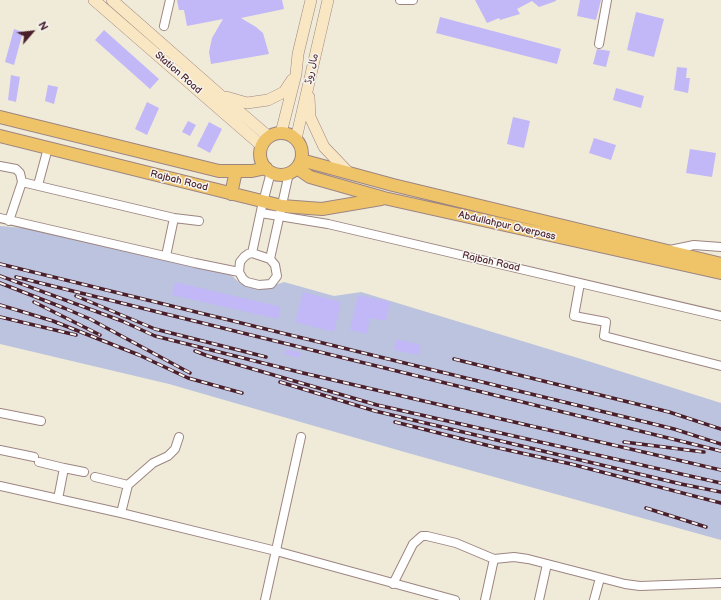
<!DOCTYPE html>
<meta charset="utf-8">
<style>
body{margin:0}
#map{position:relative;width:721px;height:600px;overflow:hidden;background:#f0ebd8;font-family:"Balsamiq Sans",sans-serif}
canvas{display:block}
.north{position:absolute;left:12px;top:12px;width:40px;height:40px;-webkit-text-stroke:3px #f6f6f2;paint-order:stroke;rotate:62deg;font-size:11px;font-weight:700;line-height:16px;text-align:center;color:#4a1f2b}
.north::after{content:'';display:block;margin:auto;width:14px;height:18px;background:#4a1f2b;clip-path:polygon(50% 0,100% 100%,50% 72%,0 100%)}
</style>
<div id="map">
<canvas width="721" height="600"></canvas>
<div class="north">N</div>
</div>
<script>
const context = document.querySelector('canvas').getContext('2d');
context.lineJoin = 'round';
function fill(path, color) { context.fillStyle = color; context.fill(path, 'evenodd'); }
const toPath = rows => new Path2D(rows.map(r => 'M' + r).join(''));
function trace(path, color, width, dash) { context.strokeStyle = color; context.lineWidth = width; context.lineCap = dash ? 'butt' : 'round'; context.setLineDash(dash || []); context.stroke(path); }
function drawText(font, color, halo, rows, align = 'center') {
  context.font = font + ' "Balsamiq Sans","Playpen Sans Arabic",sans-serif'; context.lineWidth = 3; context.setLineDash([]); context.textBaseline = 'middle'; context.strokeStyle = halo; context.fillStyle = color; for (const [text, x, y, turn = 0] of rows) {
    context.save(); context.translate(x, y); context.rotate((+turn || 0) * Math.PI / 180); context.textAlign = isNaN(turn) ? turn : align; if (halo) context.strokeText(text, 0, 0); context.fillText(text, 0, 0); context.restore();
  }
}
const industrial = toPath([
 [0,226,24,228,231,275,241,284,266,288,284,282,334,296,361,292,591,362,721,403,721,540,408,453,169,384,0,344]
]);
const building = toPath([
 [177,0,282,0,284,9,241,18,256,27,263,33,269,54,211,64,209,52,212,38,223,19,187,26,184,10,179,10],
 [475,0,556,0,556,1,539,7,532,1,517,9,520,14,500,20,499,18,487,23],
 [580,0,601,0,596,20,577,16],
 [636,12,664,19,654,57,627,50],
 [440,17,561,49,557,64,436,33],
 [14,29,23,32,14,65,5,62],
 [104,30,159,79,150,89,95,40],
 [597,49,610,51,606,67,593,64],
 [677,67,687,68,686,78,690,78,688,93,674,90],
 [11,75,20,77,16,102,8,100],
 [48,85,58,87,54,104,45,101],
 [616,88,644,96,641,108,613,100],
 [147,102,159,108,147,135,135,129],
 [513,117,530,121,524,148,507,144],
 [188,121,196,125,190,136,182,132],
 [209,122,222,129,210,153,197,146],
 [594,138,616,145,611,160,589,153],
 [690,149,716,153,712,177,686,173],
 [175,282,281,307,278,319,172,295],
 [303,292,341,302,334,332,295,322],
 [358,295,390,302,386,321,370,318,367,334,350,330],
 [396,339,421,345,418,355,394,350],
 [286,349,301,353,300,358,284,354]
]);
const street = toPath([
 [400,0,413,0],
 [164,26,170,0],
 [599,44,607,0],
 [0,166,16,169,20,173,22,182,174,218,166,256],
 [38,185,48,148],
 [261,213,328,224,721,316],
 [0,218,195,263,239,272],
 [174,218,199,221],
 [9,221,22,182],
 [670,250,694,245,721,247],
 [252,253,270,259,275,265,277,276,271,284,259,285,247,282,243,279,239,272,240,262,244,257,248,254,252,253],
 [252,253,262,206,271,172],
 [270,259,289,173],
 [580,283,574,316,606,322,604,336,721,366],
 [0,413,41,421],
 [0,450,34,457],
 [39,462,64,468,58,499],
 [64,468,84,472],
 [95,477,128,485],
 [0,486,121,513,276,551,455,600],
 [121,513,128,485,153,463,168,456,175,449,179,437],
 [393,584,413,544,422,536,427,536,456,543,494,559,514,557,528,559,625,584,640,586,721,583],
 [265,600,301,437],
 [485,600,494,559],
 [539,600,547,564],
 [594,600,600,578]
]);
const secondary = toPath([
 [94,0,262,146],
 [112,0,220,95,269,137],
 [226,97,247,103,268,100,284,92,292,80],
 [309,97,310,117,324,147,349,173],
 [281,133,296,74,298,54,311,0],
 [296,139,328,0]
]);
const primary = toPath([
 [0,117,219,171,252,171,266,168],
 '260 154a21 21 0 1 1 42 0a21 21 0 1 1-42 0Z',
 [0,136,282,206,322,209,381,199],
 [301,160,393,185,721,264],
 [297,168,310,177,384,198,721,273],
 [231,194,236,171]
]);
const rail = toPath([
 [0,264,674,429,721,444],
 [0,276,122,321,155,336,303,373,721,470],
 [16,277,721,451],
 [0,283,64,308,90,319,190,373],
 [76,296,155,329,266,357],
 [34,302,100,335],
 [0,305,53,321,139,355,188,378,242,393],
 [0,317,76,335],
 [195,351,208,356,377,405,721,483],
 [454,359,669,412,721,429],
 [280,382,375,411,681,484,721,492],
 [395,422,494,447,571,464,721,503],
 [624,442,704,452],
 [646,508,706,527]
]);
const streetNames = [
 ["مال روڈ",312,69,-77],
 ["Station Road",178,73,41],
 ["Rajbah Road",179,181,14],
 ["Abdullahpur Overpass",507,226,13],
 ["Rajbah Road",491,262,13]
];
fill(industrial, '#bbc3de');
fill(building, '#c2b8f8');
trace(street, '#9d8582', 10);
trace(secondary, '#9d8582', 12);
trace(primary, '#9d8582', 14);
trace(street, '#fff', 8);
trace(secondary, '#f9e7c3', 11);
trace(primary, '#efc469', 12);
trace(rail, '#4a1f2b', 3.5);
trace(rail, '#f6f6f2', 2, [6]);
drawText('10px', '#4a1f2b', '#f6f6f2', streetNames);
</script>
